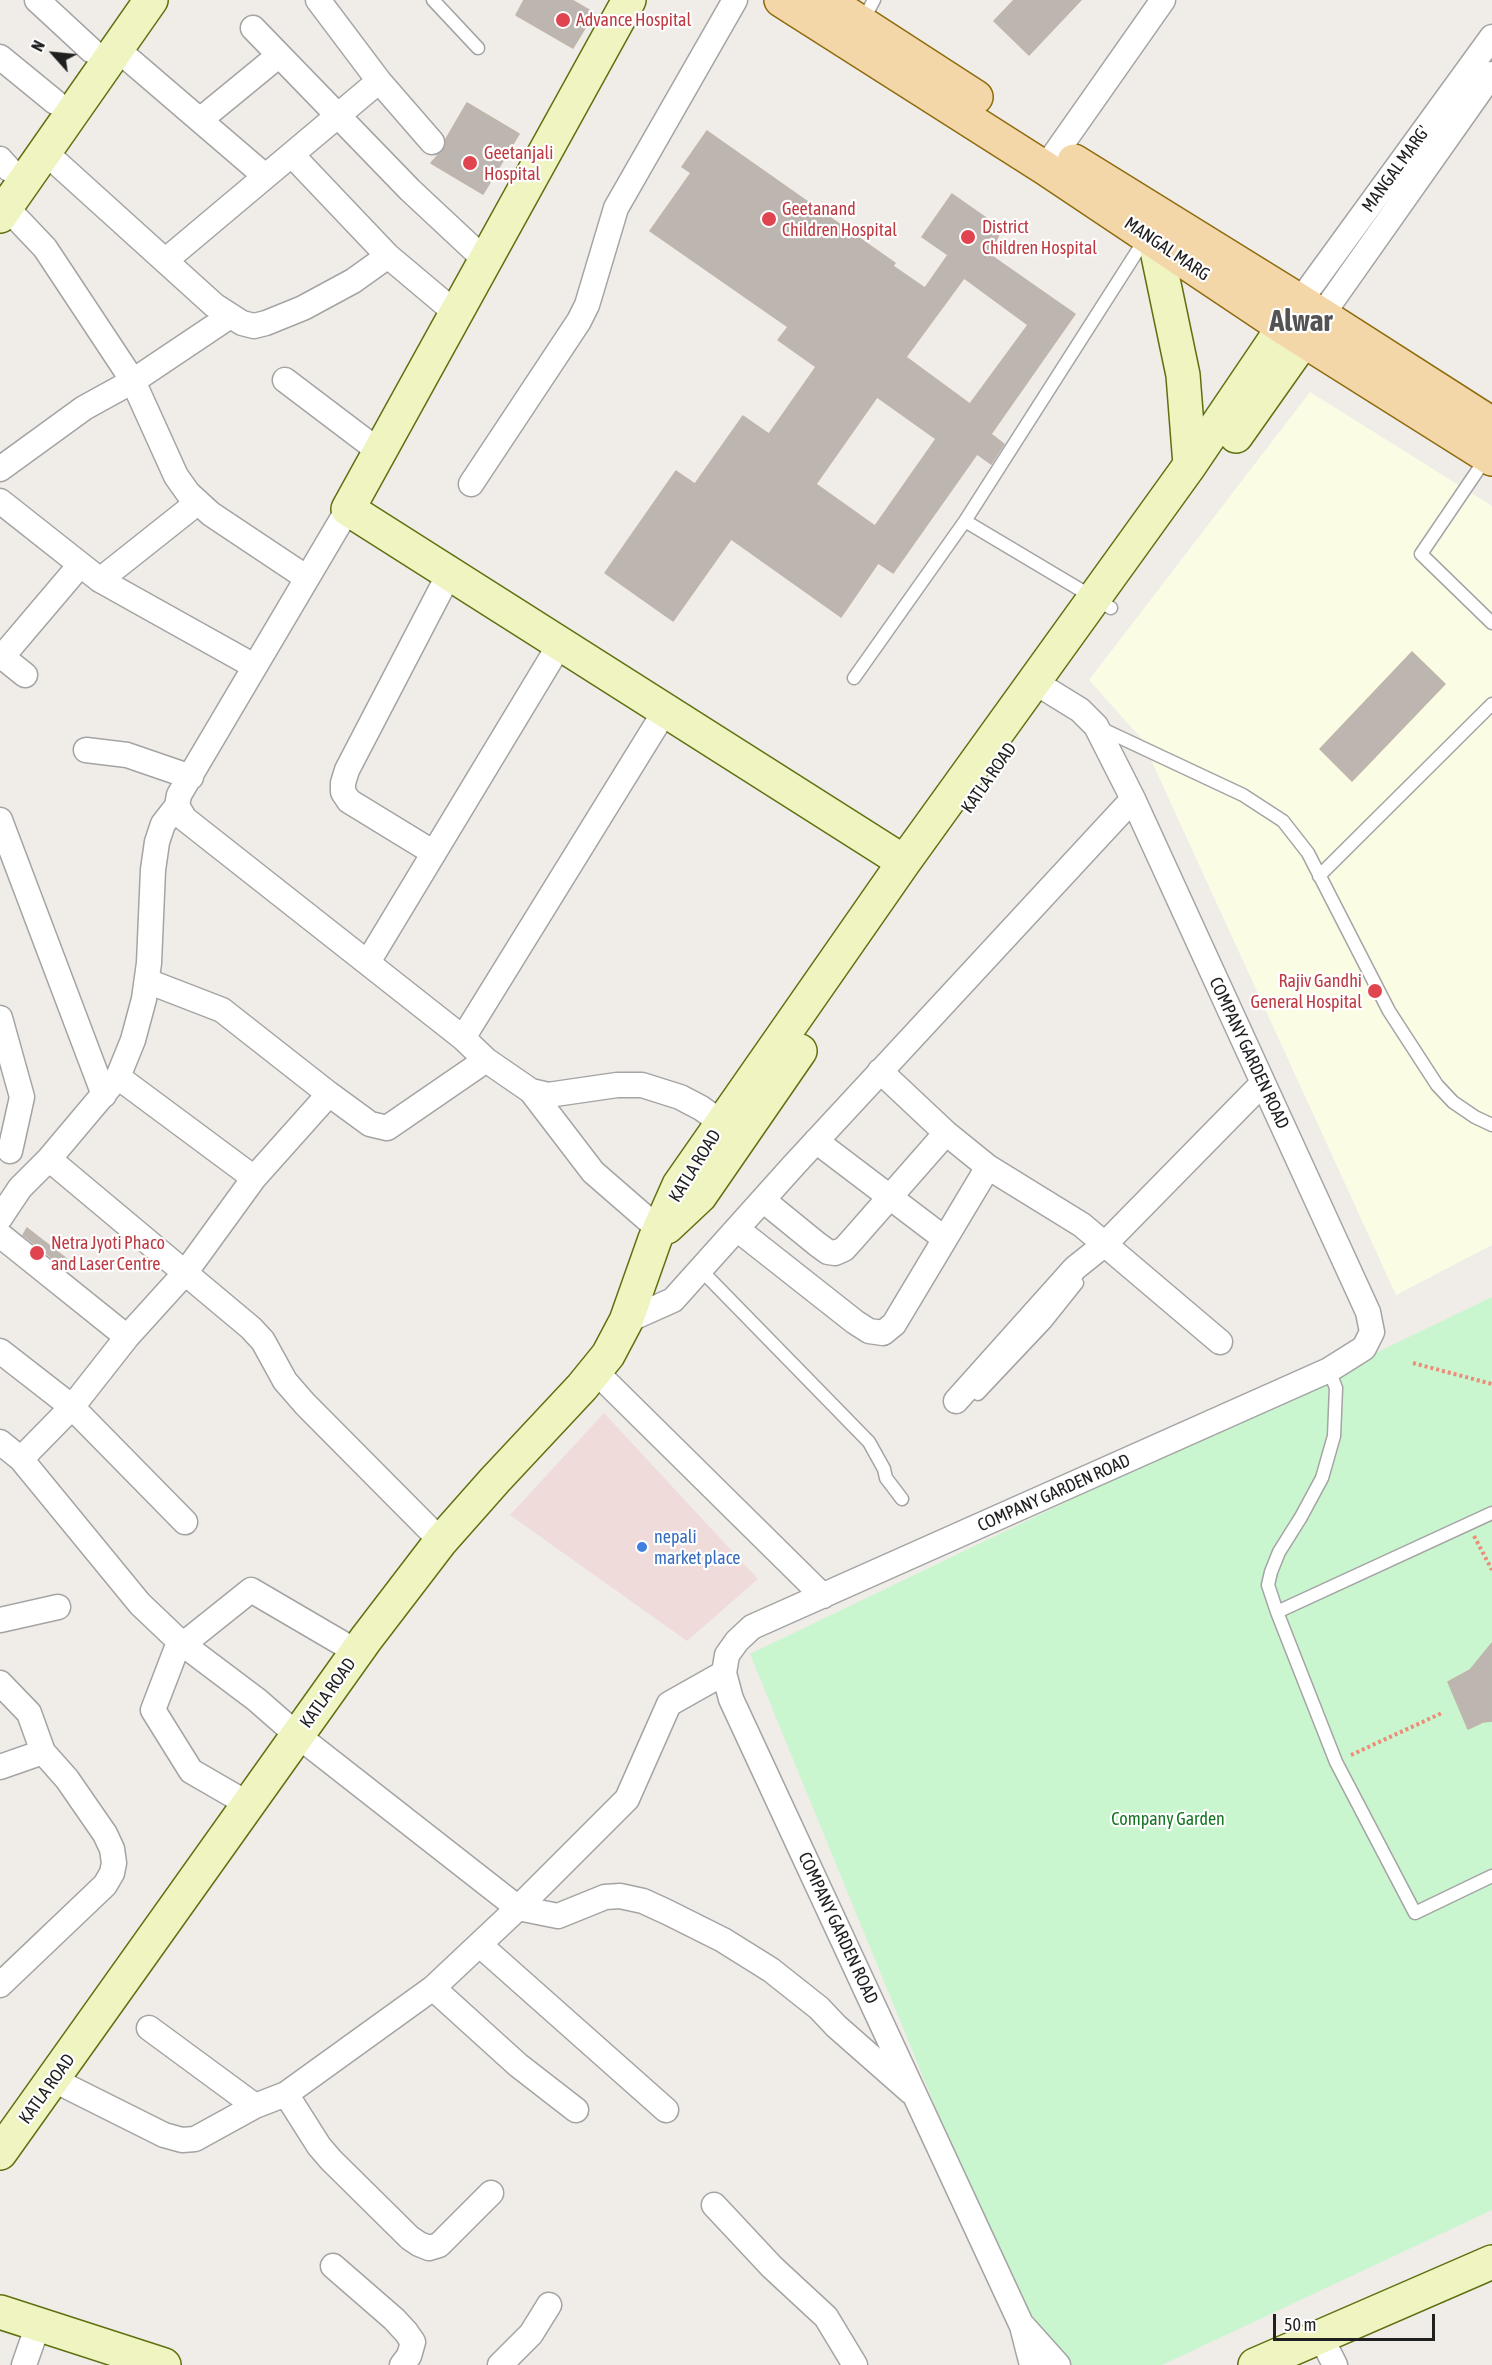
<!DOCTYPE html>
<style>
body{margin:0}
#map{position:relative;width:1492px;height:2365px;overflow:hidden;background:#f0ede8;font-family:"Asap Condensed",sans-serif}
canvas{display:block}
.north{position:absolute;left:24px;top:24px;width:60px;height:60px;-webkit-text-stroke:4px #fff;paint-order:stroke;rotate:297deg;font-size:16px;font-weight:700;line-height:24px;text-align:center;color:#202020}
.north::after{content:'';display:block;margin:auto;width:21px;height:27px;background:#202020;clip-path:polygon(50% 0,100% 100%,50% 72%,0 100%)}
.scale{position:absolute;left:1273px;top:2314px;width:162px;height:27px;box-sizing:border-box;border:3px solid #202020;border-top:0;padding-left:8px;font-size:18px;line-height:21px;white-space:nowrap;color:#202020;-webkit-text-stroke:4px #fff;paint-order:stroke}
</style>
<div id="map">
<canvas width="1492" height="2365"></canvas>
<div class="north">N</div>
<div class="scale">50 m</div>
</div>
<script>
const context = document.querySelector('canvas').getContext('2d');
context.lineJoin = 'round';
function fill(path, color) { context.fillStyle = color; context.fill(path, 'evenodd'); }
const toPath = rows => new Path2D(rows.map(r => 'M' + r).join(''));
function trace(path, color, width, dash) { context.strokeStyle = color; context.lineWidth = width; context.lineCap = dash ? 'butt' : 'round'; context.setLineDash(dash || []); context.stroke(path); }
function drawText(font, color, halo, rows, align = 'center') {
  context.font = font + ' "Asap Condensed",sans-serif'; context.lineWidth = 4.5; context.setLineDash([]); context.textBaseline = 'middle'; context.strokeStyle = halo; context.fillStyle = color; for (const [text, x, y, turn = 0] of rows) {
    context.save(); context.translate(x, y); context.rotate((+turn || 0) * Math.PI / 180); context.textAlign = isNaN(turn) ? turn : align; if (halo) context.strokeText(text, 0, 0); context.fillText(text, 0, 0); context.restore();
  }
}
const commercial = toPath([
 [604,1413,758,1579,687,1641,510,1515]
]);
const education = toPath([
 [1310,392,1492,506,1492,1245,1396,1295,1141,738,1089,680]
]);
const park = toPath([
 [1492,1297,1492,2210,1162,2365,1041,2365,750,1654]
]);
const building = toPath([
 [524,0,572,0,594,13,573,48,516,15,524,0],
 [1014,0,1081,0,1029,55,994,21,1014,0],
 [467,103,519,134,483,194,431,163,445,147,446,139,467,103],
 [707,131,895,263,893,266,925,288,948,255,922,237,952,194,1002,229,989,254,1075,314,991,434,1004,444,991,464,977,454,893,573,878,563,841,617,731,539,673,621,605,573,676,471,695,484,743,416,769,434,816,367,778,340,788,327,650,231,691,173,682,167,707,131],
 [964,278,1028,325,970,404,906,357,964,278],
 [877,397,936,439,875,526,816,484,877,397],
 [1412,652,1445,684,1352,781,1320,749,1412,652],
 [27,1228,67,1259,62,1266,23,1235,27,1228],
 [1492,1643,1492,1721,1483,1722,1468,1729,1448,1682,1470,1670,1492,1643]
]);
const path = toPath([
 [1413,1363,1492,1384],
 [1474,1536,1492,1570],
 [1351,1755,1442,1713]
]);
const lane = toPath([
 [433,0,478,48],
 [862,22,874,0],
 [1482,464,1421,554,1492,623],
 [965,521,1111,608],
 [854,678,965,521,1147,236],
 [1100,728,1243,795,1283,821,1308,853,1389,1011,1437,1085,1453,1102,1475,1117,1492,1125],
 [1319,876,1492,704],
 [700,1269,869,1442,884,1469,886,1478,902,1499],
 [978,1394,1045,1323,1077,1283],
 [1492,1513,1277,1612,1336,1762,1415,1913,1492,1876],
 [1277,1612,1268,1585,1271,1572,1279,1552,1301,1517,1322,1478,1334,1436,1336,1388,1329,1370]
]);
const street = toPath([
 [37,0,91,50],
 [318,0,379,81,432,142],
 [253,28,410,190,486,261],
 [117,49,265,176],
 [0,57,55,102],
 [200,120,278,56],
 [46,153,214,305,242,323,254,326,266,323,303,308,353,281,388,256],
 [292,155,388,256,457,314],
 [0,159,9,169],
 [1045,168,1163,0],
 [6,207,45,248,133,381,176,476,188,493,211,514,307,578],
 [166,260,379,81],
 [1300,301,1492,37],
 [1322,315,1492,74],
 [285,380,380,452],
 [0,469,84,408,133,381,230,316],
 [471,484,579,321,587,305,616,208,735,0],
 [0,501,100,580,254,666],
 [348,509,179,795,177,806,185,819,463,1038,486,1060,531,1091,548,1095,617,1085,642,1085,680,1097,701,1108,722,1123],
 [100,580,197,503],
 [0,655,25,675],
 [2,657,80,565],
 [86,750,127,755,191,777],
 [0,820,104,1095],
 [434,853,349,801,343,792,343,783,347,770,449,574],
 [368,962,560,644],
 [147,981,222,1010,329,1094],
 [0,1018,22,1097,10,1151],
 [463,1038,665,711],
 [880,1071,946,1133,988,1167,1082,1225,1220,1342],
 [118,1077,254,1178],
 [531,1091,593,1172,662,1232],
 [816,1141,945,1239],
 [49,1159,251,1328,263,1341,285,1381,305,1404,441,1541],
 [763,1200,817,1244,828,1252,835,1253,844,1249,853,1239,946,1133],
 [0,1218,20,1188,49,1159,118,1077,133,1040,144,999,149,963,153,870,157,842,163,824,177,806],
 [737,1229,855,1322,869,1331,883,1333,894,1324,988,1167],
 [0,1235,127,1337],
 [626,1321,673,1300,794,1165,1133,799],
 [0,1351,72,1407,185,1522],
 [595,1371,823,1596],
 [956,1401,1075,1268,1105,1244,1263,1083],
 [0,1442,21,1459,140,1604,180,1642,257,1700,297,1735,518,1908,558,1916,605,1897,620,1896,643,1901,667,1912,723,1940,771,1970,819,2008,836,2026,911,2092],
 [21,1459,72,1407,127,1337,185,1273,254,1178,329,1094,370,1124,387,1128,486,1060],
 [0,1620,58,1607],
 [0,1683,29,1713,43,1752,67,1779,105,1834,112,1849,114,1863,112,1873,105,1885,0,1985],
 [0,1767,43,1752],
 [248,1804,191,1771,153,1710,176,1650,251,1590,357,1652],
 [480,1945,666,2110],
 [433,1988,518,2065,576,2110],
 [149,2028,255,2106],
 [54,2080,164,2135,182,2140,195,2139,255,2106,286,2094,433,1988,518,1908,627,1799,669,1704,724,1673],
 [286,2094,319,2146,331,2160,410,2238,419,2244,429,2248,439,2245,491,2193],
 [714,2205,772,2267,826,2317,855,2365],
 [333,2266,394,2319,406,2332,413,2342,409,2356,402,2365],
 [1024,2327,1058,2365],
 [1321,2337,1335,2365],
 [24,2365,38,2325],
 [500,2365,531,2334,549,2305],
 [1032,2365,1022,2326,731,1699,724,1673,727,1655,737,1641,752,1627,1329,1370,1364,1348,1372,1332,1368,1312,1133,799,1096,726,1080,710,1033,681]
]);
const secondary = toPath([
 [629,0,348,509,904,862],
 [0,216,151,0],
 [1155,241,1183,375,1190,465],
 [1236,436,1320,317],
 [667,1227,700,1196,800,1051],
 [0,2153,366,1639,441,1541,495,1480,582,1387,608,1355,626,1321,655,1239,679,1185,904,862,1190,465,1299,304],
 [0,2312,164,2365],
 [1255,2365,1492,2262]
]);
const primary = toPath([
 [781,0,1045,168,1284,328,1492,459],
 [826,0,976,97],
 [1074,161,1300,301,1492,424]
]);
const markers = [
 [563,20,8,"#e0444e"],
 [470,163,8,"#e0444e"],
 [769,219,8,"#e0444e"],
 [968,237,8,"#e0444e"],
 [1375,991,8,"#e0444e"],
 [37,1253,8,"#e0444e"],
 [642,1547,6,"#3f7fe0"]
];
const healthNames = [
 ["Advance Hospital",576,20],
 ["Geetanjali",484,153],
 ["Hospital",484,174],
 ["Geetanand",782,209],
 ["Children Hospital",782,230],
 ["District",982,227],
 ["Children Hospital",982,248],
 ["Rajiv Gandhi",1362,981,"right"],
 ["General Hospital",1362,1002,"right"],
 ["Netra Jyoti Phaco",51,1243],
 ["and Laser Centre",51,1264]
];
const streetNames = [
 ["MANGAL MARG'",1396,169,-54],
 ["MANGAL MARG",1167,249,34],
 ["KATLA ROAD",989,778,-55],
 ["COMPANY GARDEN ROAD",1249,1053,65],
 ["KATLA ROAD",695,1166,-58],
 ["COMPANY GARDEN ROAD",1054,1493,-24],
 ["KATLA ROAD",328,1693,-54],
 ["COMPANY GARDEN ROAD",838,1928,65],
 ["KATLA ROAD",47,2089,-54]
];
const shopNames = [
 ["nepali",654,1537],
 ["market place",654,1558]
];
const parkNames = [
 ["Company Garden",1168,1819]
];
const townNames = [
 ["Alwar",1301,322]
];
fill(commercial, '#efdbd9');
fill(education, '#fbfce4');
fill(park, '#c9f5cf');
fill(building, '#bdb6b0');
trace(building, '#c0b5ab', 1.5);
trace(lane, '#a4a4a4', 15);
trace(street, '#a4a4a4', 27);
trace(secondary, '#60700f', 36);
trace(primary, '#8f6b0d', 36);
trace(path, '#ee8c7a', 4, [3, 3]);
trace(lane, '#fff', 12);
trace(street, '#fff', 24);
trace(secondary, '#eff4c1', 33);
trace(primary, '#f4d7a8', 33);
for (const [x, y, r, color] of markers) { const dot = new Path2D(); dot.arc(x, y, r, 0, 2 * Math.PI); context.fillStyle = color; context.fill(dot); trace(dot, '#fff', 2); }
drawText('18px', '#be3a42', '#fff', healthNames, 'left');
drawText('18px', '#202020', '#fff', streetNames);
drawText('18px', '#366cbe', '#fff', shopNames, 'left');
drawText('18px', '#167723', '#fff', parkNames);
drawText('bold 30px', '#535353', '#fff', townNames);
</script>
